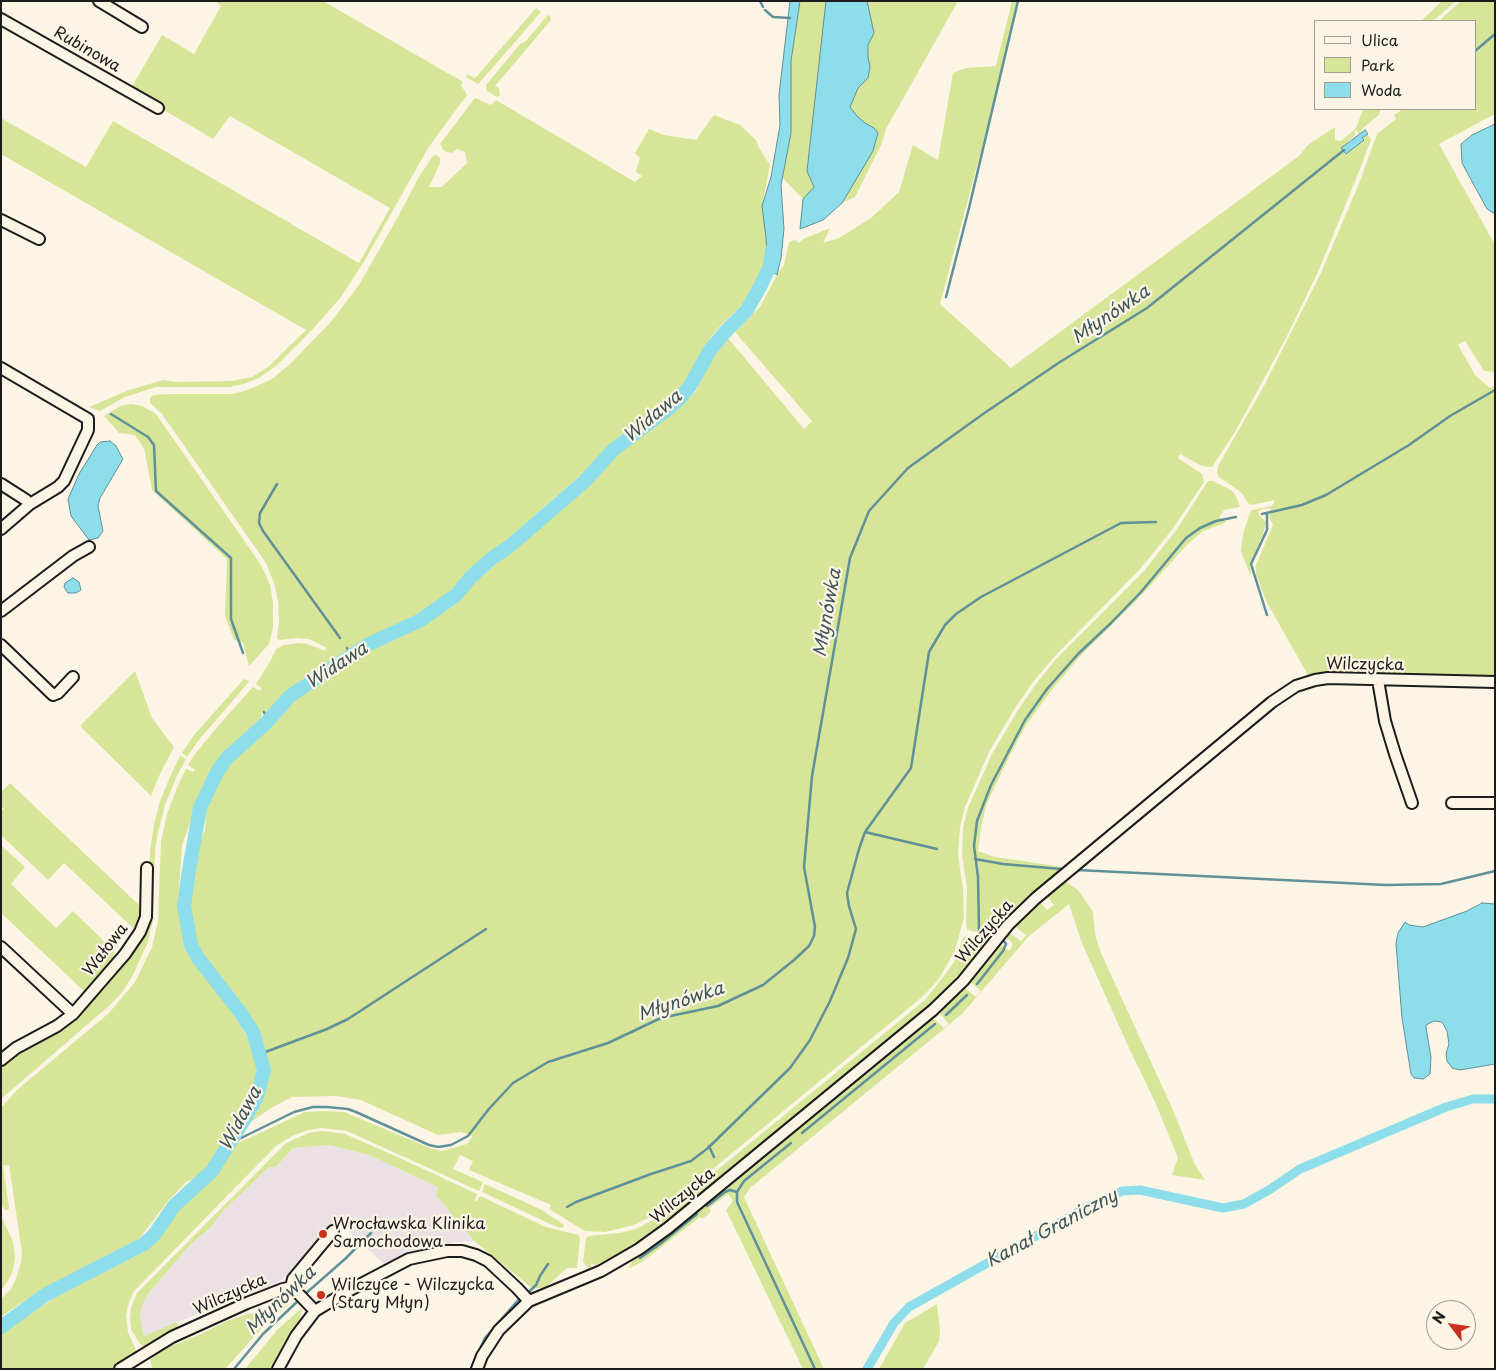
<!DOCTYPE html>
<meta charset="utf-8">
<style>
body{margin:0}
#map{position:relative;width:1496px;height:1370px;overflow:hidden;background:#fcf5e5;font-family:"Playpen Sans",sans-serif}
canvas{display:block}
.frame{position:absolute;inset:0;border:2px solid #1c1c1c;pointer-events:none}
.legend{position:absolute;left:1314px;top:20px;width:162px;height:90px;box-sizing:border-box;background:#fcf5e5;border:1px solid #a29e95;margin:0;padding:6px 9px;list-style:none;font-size:15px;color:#1c1c1c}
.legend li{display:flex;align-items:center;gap:10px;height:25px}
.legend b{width:25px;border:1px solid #a29e95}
.north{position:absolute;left:1426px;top:1300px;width:50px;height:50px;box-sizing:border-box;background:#fcf5e5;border:1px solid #a29e95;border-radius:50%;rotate:301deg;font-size:14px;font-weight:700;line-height:20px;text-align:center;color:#1c1c1c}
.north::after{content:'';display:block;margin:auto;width:18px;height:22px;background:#c8321e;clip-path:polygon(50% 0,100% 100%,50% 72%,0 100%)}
</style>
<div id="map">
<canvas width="1496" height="1370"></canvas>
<div class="frame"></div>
<ul class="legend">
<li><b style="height:6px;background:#fcf5e5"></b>Ulica</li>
<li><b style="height:14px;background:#d6e598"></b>Park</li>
<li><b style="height:14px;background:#8dddea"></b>Woda</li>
</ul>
<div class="north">N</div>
</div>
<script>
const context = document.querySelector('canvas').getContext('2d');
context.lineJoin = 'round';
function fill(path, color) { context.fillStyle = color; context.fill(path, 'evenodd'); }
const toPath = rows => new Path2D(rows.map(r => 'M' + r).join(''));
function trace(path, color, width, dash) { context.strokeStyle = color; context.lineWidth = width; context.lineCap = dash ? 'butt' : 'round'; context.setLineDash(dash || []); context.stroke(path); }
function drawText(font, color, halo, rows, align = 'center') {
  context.font = font + ' "Playpen Sans",sans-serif'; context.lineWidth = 4.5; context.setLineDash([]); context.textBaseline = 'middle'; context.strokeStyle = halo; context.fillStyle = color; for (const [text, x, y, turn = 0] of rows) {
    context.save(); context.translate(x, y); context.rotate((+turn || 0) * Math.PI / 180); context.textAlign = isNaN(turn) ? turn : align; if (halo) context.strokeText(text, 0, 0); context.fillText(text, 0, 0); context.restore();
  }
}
const built = toPath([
 [330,1145,369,1155,438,1187,436,1195,474,1241,455,1242,404,1258,386,1266,337,1220,301,1264,275,1285,227,1302,144,1336,140,1318,141,1308,148,1294,189,1246,211,1227,222,1212,269,1167,276,1167,293,1148]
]);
const green = toPath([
 [215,1,323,1,463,82,461,85,467,95,428,148,365,260,341,297,312,330,277,365,259,378,244,384,229,387,156,387,125,397,100,411,89,407,129,390,163,380,176,382,232,381,252,377,268,367,306,330,1,154,1,118,86,167,113,121,359,263,390,208,230,116,213,139,130,90,162,35,194,54,221,6],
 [800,1,958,1,886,129,881,145,855,197,842,203,823,220,800,229,803,199,782,177,791,133,791,61],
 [1012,1,1017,1,997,91,940,304,1011,368,1299,156,1308,145,1335,127,1335,140,1341,141,1356,128,1363,109,1381,109,1379,115,1363,128,1359,134,1356,130,1354,132,1356,134,1341,148,1346,154,1364,140,1366,143,1363,138,1368,135,1371,140,1356,179,1318,272,1286,338,1235,432,1212,467,1202,466,1180,454,1178,458,1202,474,1204,482,1174,527,1141,568,1054,657,1033,682,1015,708,989,752,965,807,960,827,958,855,963,889,964,917,955,951,938,980,922,997,675,1200,660,1212,634,1225,605,1232,585,1231,549,1209,551,1205,469,1170,473,1161,460,1155,453,1169,483,1182,479,1191,347,1131,322,1128,308,1130,292,1136,276,1146,134,1291,129,1302,126,1316,128,1332,136,1350,135,1353,113,1369,1,1369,1,1334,57,1296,144,1252,194,1194,208,1182,234,1145,305,1112,325,1111,344,1112,430,1148,442,1151,467,1144,473,1136,461,1132,438,1135,361,1100,336,1096,292,1097,271,1108,248,1124,265,1090,269,1073,267,1056,259,1033,245,1008,202,954,192,932,189,912,195,853,205,830,206,808,213,791,224,769,277,721,294,701,379,645,433,619,593,480,626,446,677,410,696,391,712,356,728,338,804,429,812,421,735,332,760,307,777,275,784,265,789,242,795,240,799,243,803,239,830,228,823,243,839,238,871,218,899,192,913,145,938,160,953,73,966,68,996,66],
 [1442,1,1456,1,1433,21,1421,21],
 [1461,1,1495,1,1495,114,1439,144,1495,245,1495,372,1484,371,1465,341,1458,345,1475,375,1490,388,1495,385,1495,677,1308,675,1266,601,1256,574,1256,565,1273,525,1269,517,1271,508,1262,509,1258,512,1260,516,1266,522,1263,534,1250,564,1251,577,1241,551,1243,534,1250,513,1252,510,1272,506,1275,500,1252,505,1248,503,1242,493,1219,477,1217,473,1218,466,1264,386,1321,273,1360,181,1377,134,1396,119,1394,115,1403,109,1475,109,1475,21,1439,21],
 [536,8,541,12,481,81,478,84,466,77,467,74,474,78,478,75],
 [550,15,551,20,495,86,499,88,500,95,497,97,487,91,486,85,521,43,525,42,547,16],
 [475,98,491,105,496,100,635,182,642,176,636,172,640,158,635,153,649,129,664,135,696,140,714,115,740,125,756,140,759,148,770,165,762,206,766,238,767,256,765,265,746,301,721,325,711,337,681,388,677,390,668,400,646,418,622,434,589,468,512,535,478,562,449,592,410,620,355,646,310,673,287,692,267,714,265,711,262,713,259,723,225,752,213,767,204,785,182,845,178,905,182,931,195,965,235,1016,252,1046,257,1071,255,1088,244,1111,206,1169,197,1177,186,1182,169,1200,139,1239,107,1255,36,1293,2,1316,1,1319,1,1299,11,1289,16,1279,21,1263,22,1252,9,1165,3,1166,9,1207,8,1210,5,1210,1,1204,1,1108,17,1090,109,1013,135,982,152,947,158,921,161,842,167,814,179,783,186,769,193,772,195,770,188,765,195,754,218,726,253,687,260,691,262,689,256,684,271,660,276,649,284,645,298,643,308,644,325,651,327,648,309,639,296,638,280,640,277,639,279,622,278,601,275,586,266,563,162,414,150,403,150,398,153,395,169,394,232,394,248,390,272,379,289,365,330,323,359,285,399,215,419,177,433,156,437,155,440,158,440,163,429,187,442,187,467,163,465,152,457,149,452,153,444,151,440,144],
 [131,404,142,406,156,414,257,559,265,573,270,585,273,602,273,628,269,644,249,666,243,643,234,640,225,616,227,559,152,490,144,448,135,435,119,433,104,416,120,406],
 [1208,481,1213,481,1231,490,1236,496,1240,507,1224,510,1219,517,1227,522,1203,531,1186,546,1137,600,1081,655,1050,692,1026,725,1008,759,987,803,981,827,978,851,995,857,1063,867,991,931,985,933,971,931,967,929,966,925,967,889,962,854,963,828,968,808,992,754,1018,710,1036,684,1056,659,1144,571,1177,529],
 [135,671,152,718,174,747,159,776,151,796,80,726],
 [244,679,249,681,248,683,198,741,187,757,182,753,194,735],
 [180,756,186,759,176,778,165,805,158,832,155,849,153,917,149,916,150,850,154,824,160,801,170,777],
 [10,783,140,906,143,911,135,930,64,863,48,880,1,835,1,812,4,809,1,805,1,792],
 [1,845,25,867,11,884,56,928,73,911,114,951,113,962,86,993,1,913],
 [1062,882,1066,882,1078,890,1093,912,1095,934,1101,953,1173,1110,1195,1165,1205,1180,1172,1175,1178,1158,1156,1104,1128,1046,1082,943,1069,904,1028,937,962,1014,750,1188,744,1197,824,1369,803,1369,726,1210,733,1201,728,1194,709,1208,711,1212,702,1219,700,1217,642,1262,628,1269,635,1257,678,1227,932,1017,944,1028,949,1024,940,1014,941,1010,964,987,976,997,981,991,970,982,970,978,1000,942,1001,945,1009,951,1012,946,1012,942,1004,936,1007,934,1010,933,1021,941,1026,935,1016,927,1017,923,1035,906,1041,903,1047,910,1054,905,1047,896],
 [149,920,153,920,148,942,133,975,123,991,110,1005,1,1099,1,1065,108,979,133,952,144,936],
 [966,936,979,939,983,942,984,946,963,976,946,992,702,1195,635,1245,615,1257,595,1265,591,1263,591,1268,587,1267,583,1262,586,1238,589,1236,619,1233,636,1229,662,1215,677,1203,925,1000,947,972,954,962,963,938],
 [322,1131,345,1134,402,1159,477,1194,475,1201,477,1201,480,1196,546,1227,578,1235,580,1238,577,1268,567,1268,546,1287,533,1289,474,1241,436,1195,438,1187,369,1155,330,1145,293,1148,276,1167,269,1167,222,1212,211,1227,189,1246,148,1294,141,1308,140,1318,144,1336,177,1322,179,1329,144,1347,140,1344,131,1329,130,1319,131,1308,137,1293,286,1143,309,1133],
 [485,1184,540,1209,563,1224,564,1227,560,1228,548,1223,482,1192],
 [1,1215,13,1242,15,1257,13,1270,8,1281,1,1290],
 [282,1303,288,1305,272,1317,225,1369,153,1369,150,1360,151,1355,157,1352,201,1334,227,1321,248,1314,262,1312],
 [937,1304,940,1331,939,1341,923,1369,879,1369,905,1323],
 [302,1308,300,1319,272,1369,245,1369,278,1329]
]);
const water = toPath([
 [790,1,800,1,791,61,791,133,781,185,784,229,781,258,777,275,765,265,767,256,766,238,762,206,771,177,780,125,779,95,790,1],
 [826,1,867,1,874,33,868,45,868,57,870,67,868,78,858,88,850,107,857,116,865,123,874,128,878,133,873,151,842,203,823,220,800,229,803,199,814,187,807,171,826,1],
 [1495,124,1495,214,1487,209,1462,163,1461,144,1472,135,1495,124],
 [1365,130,1368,134,1362,138,1364,140,1346,154,1341,148,1365,130],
 [110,441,116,446,123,459,100,498,98,506,103,531,98,538,89,540,71,516,68,499,79,474,97,445,100,442,110,441],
 [73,578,79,582,81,590,76,593,68,593,64,587,65,583,73,578],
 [1482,903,1495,904,1495,1064,1460,1070,1452,1068,1447,1061,1446,1054,1449,1044,1447,1031,1442,1022,1434,1021,1426,1025,1426,1028,1431,1057,1430,1074,1423,1079,1414,1078,1411,1074,1402,1018,1396,944,1398,933,1405,922,1409,925,1423,927,1467,911,1482,903]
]);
const stream = toPath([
 [760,1,763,7],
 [765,10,773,17,790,18],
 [1475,51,1495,34],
 [946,297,969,208,1018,1],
 [111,414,148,437,154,445,156,491,231,558,231,619,243,653],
 [277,484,260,513,259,523,263,531,340,638],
 [1267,513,1267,530,1251,564,1267,615],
 [1262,514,1302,505,1326,495,1409,445,1450,416,1495,390],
 [347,648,351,656],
 [264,712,268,721],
 [865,832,937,849],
 [975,859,1003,864,1061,869],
 [1077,870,1386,885,1441,884,1495,871],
 [983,933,979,930,978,877,974,846,977,821,991,785,1025,720,1047,689,1078,654,1111,623,1141,592,1186,538,1200,528,1216,521,1236,517],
 [977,984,1003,951,1006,944,1004,941],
 [946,1015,967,995],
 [260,1054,327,1029,348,1019,486,929],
 [802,1133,935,1024],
 [231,1143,294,1112,313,1107,327,1107,348,1109,356,1112,429,1145,438,1147,451,1145,468,1136,488,1110,513,1083,548,1062,608,1043,661,1018,718,1006,763,985,794,960,809,946,814,936,815,927,804,867,812,776,850,558,869,511,908,468,983,414,1060,362,1147,308,1344,150],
 [791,1143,744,1181,737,1192,737,1202,815,1369],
 [709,1146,714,1157],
 [707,1206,725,1192,730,1190,737,1192],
 [567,1207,576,1202,651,1174,691,1161,708,1148,790,1068,810,1040,830,1001,848,958,856,929,849,906,847,893,859,849,865,832,911,768,929,652,945,625,956,614,981,597,1121,523,1156,522],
 [640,1258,660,1244,697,1214],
 [529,1292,536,1285,540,1276,548,1264],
 [304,1295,345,1259,371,1233],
 [1,1319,4,1324],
 [234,1369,263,1334,300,1299],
 [471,1369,485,1338,520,1298]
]);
const canal = toPath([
 [867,1369,894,1323,909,1307,1091,1205,1122,1191,1140,1190,1223,1208,1244,1204,1269,1190,1300,1169,1446,1107,1473,1099,1495,1099]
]);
const river = toPath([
 [1,1327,45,1295,144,1244,154,1235,174,1206,212,1171,246,1117,257,1097,264,1070,253,1032,240,1012,198,958,191,945,184,906,189,870,200,808,217,772,227,758,266,723,290,696,367,645,421,620,456,595,471,577,491,559,511,545,585,481,613,450,668,409,681,397,690,386,710,350,726,331,747,310,760,287,770,266,772,250]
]);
const minor = toPath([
 [99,1,142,27],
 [1,19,158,108],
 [1,220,39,239],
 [1,368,88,419,88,430,64,481,58,487,30,504],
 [1,484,26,500,30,504,1,529],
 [1,611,73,556,89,547],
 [1,645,53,695,58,693,73,677],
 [1378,680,1385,721,1395,754,1412,803],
 [1452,803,1495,803],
 [1,947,73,1014,57,1026,16,1048,1,1060],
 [73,1014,125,954,140,932,146,917,147,868],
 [291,1287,293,1279,333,1231],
 [120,1369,172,1337,247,1303,283,1289,292,1287,315,1311],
 [278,1369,296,1336,315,1311,348,1291,409,1259,447,1251,462,1251,476,1255,488,1261,517,1288,529,1301,601,1271,639,1249,668,1228,933,1010,963,981,1008,925,1036,898,1272,702,1296,686,1315,680,1328,678,1495,682],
 [477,1369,482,1356,499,1330,529,1301]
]);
const markers = [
 [323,1234,5,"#c8321e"],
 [321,1295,5,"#c8321e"]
];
const streetNames = [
 ["Rubinowa",87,50,30],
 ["Wilczycka",1365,665,1],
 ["Wilczycka",985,932,-49],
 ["Wałowa",106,950,-52],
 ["Wilczycka",683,1196,-39],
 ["Wilczycka",230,1295,-24]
];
const poiNames = [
 ["Wrocławska Klinika",333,1225],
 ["Samochodowa",333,1243],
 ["Wilczyce - Wilczycka",331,1286],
 ["(Stary Młyn)",331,1304]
];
const waterNames = [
 ["Młynówka",1111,315,-34],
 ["Widawa",653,417,-40],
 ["Młynówka",828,613,-80],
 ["Widawa",337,666,-33],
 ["Młynówka",681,1002,-18],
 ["Widawa",241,1119,-62],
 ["Kanał Graniczny",1052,1229,-28],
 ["Młynówka",281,1301,-44]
];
fill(built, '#ebe1e4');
fill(green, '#d6e598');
fill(water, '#8dddea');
trace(water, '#609098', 1);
trace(stream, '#609098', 2.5);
trace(canal, '#8dddea', 9);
trace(river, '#8dddea', 14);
trace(minor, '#1c1c1c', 14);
trace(minor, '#fcf5e5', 10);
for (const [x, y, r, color] of markers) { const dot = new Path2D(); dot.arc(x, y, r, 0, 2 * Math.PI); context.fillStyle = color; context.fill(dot); trace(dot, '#fcf5e5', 2); }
drawText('16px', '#1c1c1c', '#fcf5e5', streetNames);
drawText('16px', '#1c1c1c', '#fcf5e5', poiNames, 'left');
drawText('italic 18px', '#3e565a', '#fcf5e5', waterNames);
</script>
